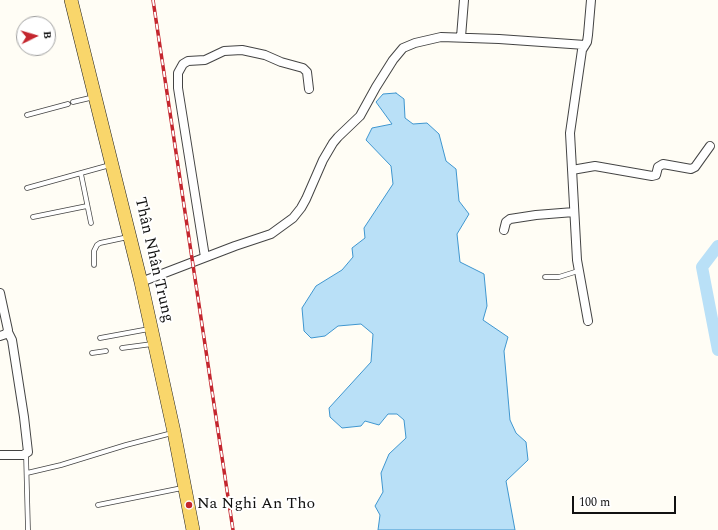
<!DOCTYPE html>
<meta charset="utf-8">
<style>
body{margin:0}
#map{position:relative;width:718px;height:530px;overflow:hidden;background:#fffdf5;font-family:Spectral,serif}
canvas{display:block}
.north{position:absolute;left:16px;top:16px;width:40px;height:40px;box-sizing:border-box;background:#fff;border:1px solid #a0a0a0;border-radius:50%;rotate:85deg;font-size:11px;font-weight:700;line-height:16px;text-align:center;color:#111}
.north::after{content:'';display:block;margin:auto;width:14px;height:18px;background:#c4262e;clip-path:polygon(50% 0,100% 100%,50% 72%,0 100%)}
.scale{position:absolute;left:572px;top:496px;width:104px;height:18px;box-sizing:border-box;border:2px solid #111;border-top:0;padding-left:5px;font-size:12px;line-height:14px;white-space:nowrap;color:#111;-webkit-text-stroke:3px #fff;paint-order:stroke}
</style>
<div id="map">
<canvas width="718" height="530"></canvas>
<div class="north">B</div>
<div class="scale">100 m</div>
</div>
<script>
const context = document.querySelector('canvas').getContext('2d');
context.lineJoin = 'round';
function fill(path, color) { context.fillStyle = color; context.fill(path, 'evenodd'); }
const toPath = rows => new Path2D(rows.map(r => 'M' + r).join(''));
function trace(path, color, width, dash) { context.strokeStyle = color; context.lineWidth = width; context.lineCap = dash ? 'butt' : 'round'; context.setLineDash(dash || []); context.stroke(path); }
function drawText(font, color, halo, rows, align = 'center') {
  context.font = font + ' Spectral,serif'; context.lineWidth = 4; context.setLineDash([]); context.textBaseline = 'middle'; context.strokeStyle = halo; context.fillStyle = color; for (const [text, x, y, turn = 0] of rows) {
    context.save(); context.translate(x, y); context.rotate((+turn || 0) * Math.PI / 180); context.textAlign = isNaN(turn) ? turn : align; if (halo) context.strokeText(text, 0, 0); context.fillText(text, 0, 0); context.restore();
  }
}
const water = toPath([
 [396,93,404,99,405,118,413,124,427,123,439,134,446,161,456,169,459,201,469,214,457,234,460,262,484,274,487,306,483,320,508,337,504,351,510,420,516,433,526,442,528,460,506,481,515,530,378,530,380,515,375,506,383,492,381,473,389,454,406,438,404,420,397,414,388,414,379,425,365,421,361,426,342,428,330,417,329,408,371,362,373,334,361,324,338,326,325,336,311,338,304,331,302,308,316,286,342,270,353,257,352,248,365,238,364,228,393,184,391,166,366,140,372,128,392,124,376,102,383,94,396,93]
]);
const river = toPath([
 [718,246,702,267,718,350]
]);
const service = toPath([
 [73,102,94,97],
 [27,115,68,104],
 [81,174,91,223],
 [27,188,110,165],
 [33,217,87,206],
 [94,265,94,251,97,245,100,243,128,237],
 [545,277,559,277,578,271],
 [100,338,149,329],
 [122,348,152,344],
 [92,353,106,351],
 [26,454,28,530],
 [27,473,61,465,126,445,172,433],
 [98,505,182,488]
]);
const minor = toPath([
 [461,37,464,0],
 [572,170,595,166,652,176,656,175,658,167,663,164,691,169,695,167,710,146],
 [504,230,506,222,510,219,536,215,574,212],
 [205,257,178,88,178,73,183,64,188,61,205,60,224,51,242,50,265,55,281,62,303,68,307,72,309,89],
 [141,282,235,246,271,234,293,218,301,208,306,199,323,160,333,143,338,137,360,116,376,87,393,60,403,48,415,43,441,37,499,39,585,45],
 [0,293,8,330,6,334,0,336],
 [588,321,577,260,570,133,582,50,587,42,588,35,591,0],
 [0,455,23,455,28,452,24,417,12,340,8,332]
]);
const primary = toPath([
 [71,0,141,282,174,432,193,530]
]);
const rail = toPath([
 [153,0,233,530]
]);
const markers = [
 [189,505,4,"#c4262e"]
];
const streetNames = [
 ["Thân Nhân Trung",153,260,77]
];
const poiNames = [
 ["Na Nghi An Tho",197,505]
];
fill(water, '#b9e0f7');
trace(water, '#3f96cf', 1);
trace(river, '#b9e0f7', 12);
trace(service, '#444', 5.5);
trace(minor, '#444', 10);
trace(primary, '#222', 14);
trace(service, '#fff', 4);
trace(minor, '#fff', 8);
trace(primary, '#f9d66b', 13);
trace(rail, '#c4262e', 3.5);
trace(rail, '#fff', 2, [6]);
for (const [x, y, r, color] of markers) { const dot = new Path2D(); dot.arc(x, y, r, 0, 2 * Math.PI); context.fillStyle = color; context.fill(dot); trace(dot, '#fff', 1.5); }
drawText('16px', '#111', '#fff', streetNames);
drawText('16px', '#111', '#fff', poiNames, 'left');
</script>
